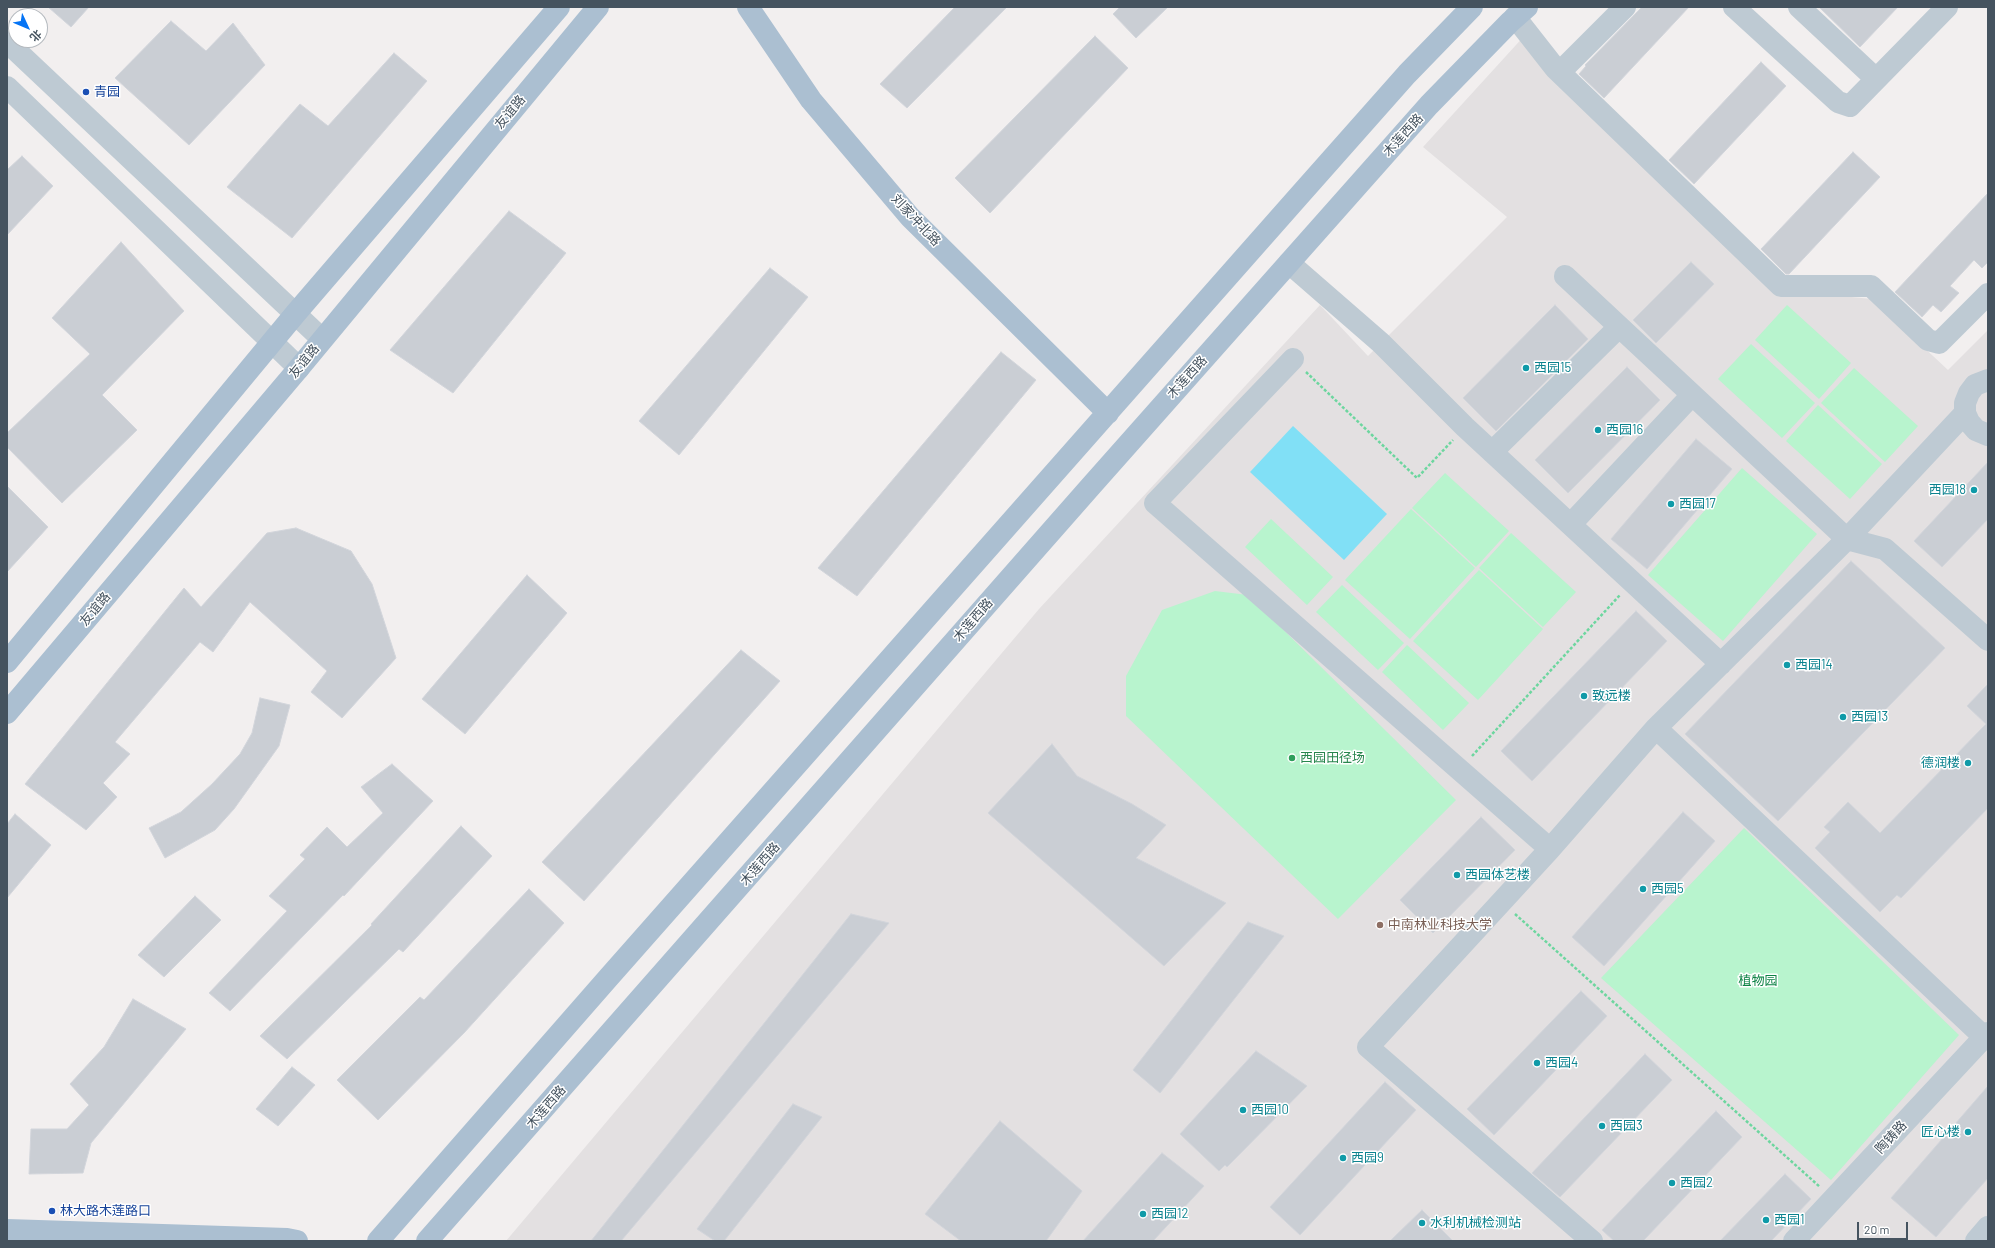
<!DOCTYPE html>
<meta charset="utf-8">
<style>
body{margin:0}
#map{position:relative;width:1995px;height:1248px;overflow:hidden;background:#f2efef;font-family:Barlow,"Noto Sans SC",sans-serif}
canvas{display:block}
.frame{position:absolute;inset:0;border:8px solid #45535f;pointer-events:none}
.north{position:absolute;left:8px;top:8px;width:40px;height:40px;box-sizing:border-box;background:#fff;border:1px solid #b5babf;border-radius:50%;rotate:134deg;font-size:11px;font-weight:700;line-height:16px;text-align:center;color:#45535f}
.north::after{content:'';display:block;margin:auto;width:14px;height:18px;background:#0574f5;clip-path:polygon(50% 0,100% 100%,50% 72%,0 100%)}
.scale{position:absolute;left:1857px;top:1222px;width:51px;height:18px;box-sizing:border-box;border:2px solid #45535f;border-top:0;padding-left:5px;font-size:12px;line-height:14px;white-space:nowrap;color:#45535f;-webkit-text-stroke:3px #fff;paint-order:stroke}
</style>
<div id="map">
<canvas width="1995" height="1248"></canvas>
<div class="frame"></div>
<div class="north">北</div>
<div class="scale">20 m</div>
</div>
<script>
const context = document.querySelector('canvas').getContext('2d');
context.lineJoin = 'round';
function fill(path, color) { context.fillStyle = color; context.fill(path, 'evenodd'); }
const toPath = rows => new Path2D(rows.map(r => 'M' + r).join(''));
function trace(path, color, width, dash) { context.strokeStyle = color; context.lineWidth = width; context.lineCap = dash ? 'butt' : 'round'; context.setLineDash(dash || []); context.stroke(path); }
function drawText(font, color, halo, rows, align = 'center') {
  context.font = font + ' Barlow,"Noto Sans SC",sans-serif'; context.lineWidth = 3; context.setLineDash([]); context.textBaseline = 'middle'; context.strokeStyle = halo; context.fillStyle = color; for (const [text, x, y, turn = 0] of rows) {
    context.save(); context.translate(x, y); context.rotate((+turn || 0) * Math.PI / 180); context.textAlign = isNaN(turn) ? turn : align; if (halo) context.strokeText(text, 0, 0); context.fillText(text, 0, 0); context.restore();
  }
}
const education = toPath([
 [1526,34,1780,290,1872,299,1948,370,1988,330,1988,1241,506,1241,1039,609,1320,305,1368,356,1507,217,1423,147]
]);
const green = toPath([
 [1787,305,1851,363,1819,399,1755,340],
 [1751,344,1815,403,1782,438,1718,379],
 [1854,368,1918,426,1885,462,1821,403],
 [1818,405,1882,464,1850,499,1786,441],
 [1742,468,1817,534,1723,641,1648,575],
 [1445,473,1509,531,1476,567,1412,508],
 [1411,509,1475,568,1410,639,1345,580],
 [1271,519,1333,577,1307,605,1245,547],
 [1511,533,1576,592,1543,627,1479,568],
 [1479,570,1543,629,1478,700,1413,641],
 [1342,585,1404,643,1378,670,1316,612],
 [1215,591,1248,595,1456,800,1338,919,1126,716,1126,676,1162,610],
 [1407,645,1469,703,1443,730,1382,672],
 [1744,828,1959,1035,1831,1180,1601,978]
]);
const water = toPath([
 [1293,426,1387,514,1344,560,1250,472]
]);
const building = toPath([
 [48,7,89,7,71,27,48,7],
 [955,7,1007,7,907,108,880,84,955,7],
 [1120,7,1168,7,1136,38,1113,14,1120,7],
 [1642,7,1689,7,1604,98,1579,74,1586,66,1585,65,1642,7],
 [1819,7,1898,7,1860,47,1819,7],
 [171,21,206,51,233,23,265,65,189,145,115,78,171,21],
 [1095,36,1128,68,990,213,955,178,1095,36],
 [394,53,427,81,292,238,227,187,300,104,328,126,394,53],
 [1761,62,1786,86,1694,184,1669,160,1761,62],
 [1853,152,1880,177,1789,274,1786,274,1761,249,1853,152],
 [22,156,53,186,7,235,7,170,22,156],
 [1988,193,1988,262,1982,268,1974,260,1950,286,1959,293,1941,312,1933,305,1922,317,1895,292,1988,193],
 [509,211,566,253,453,393,390,350,509,211],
 [121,242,184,311,102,395,137,430,62,503,7,447,7,433,90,354,52,318,121,242],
 [1691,262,1714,284,1656,343,1633,320,1691,262],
 [770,268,808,297,679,455,639,421,770,268],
 [1555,305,1588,339,1496,431,1463,398,1555,305],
 [1001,352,1036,380,857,596,818,568,1001,352],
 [1627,367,1660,400,1568,493,1535,460,1627,367],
 [1696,439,1732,469,1647,569,1611,539,1696,439],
 [1988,462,1988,519,1942,567,1914,541,1988,462],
 [7,486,48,527,7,572,7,486],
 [296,528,351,551,372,584,396,658,342,718,311,692,327,671,250,602,213,652,200,642,115,742,130,754,103,783,117,797,86,830,25,784,184,588,201,607,267,533,296,528],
 [1851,561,1945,648,1778,821,1685,734,1851,561],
 [527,575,567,613,465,734,422,699,527,575],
 [1636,611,1667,641,1532,781,1501,751,1636,611],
 [741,650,780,681,584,901,542,862,741,650],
 [1988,684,1988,808,1901,898,1897,895,1880,912,1815,848,1830,832,1824,827,1848,802,1880,833,1986,724,1967,706,1988,684],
 [260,698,290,705,279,746,234,809,215,830,165,858,149,828,181,812,212,784,240,754,252,733,260,698],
 [1052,744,1077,776,1132,804,1166,825,1136,858,1226,903,1164,966,988,813,1052,744],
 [392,764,433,801,344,896,343,895,230,1011,209,993,287,911,269,896,305,859,300,855,327,827,347,847,383,813,361,787,392,764],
 [1683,812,1715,841,1604,966,1572,937,1683,812],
 [15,814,51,845,7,898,7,824,15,814],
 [1481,817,1515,850,1433,933,1400,900,1481,817],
 [461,826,492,856,403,952,399,949,287,1059,260,1036,372,925,371,924,461,826],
 [529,889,564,923,464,1033,378,1120,337,1080,420,997,424,1000,529,889],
 [195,896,221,920,164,977,138,955,195,896],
 [851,914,889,923,621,1241,591,1241,851,914],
 [1248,922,1284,936,1160,1093,1133,1070,1248,922],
 [1581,991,1607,1016,1494,1135,1467,1109,1581,991],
 [133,999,186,1029,91,1143,83,1173,29,1174,31,1129,67,1129,89,1105,70,1084,104,1047,133,999],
 [1256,1051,1307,1086,1227,1167,1225,1165,1219,1171,1180,1134,1256,1051],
 [1645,1054,1672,1080,1560,1197,1532,1173,1645,1054],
 [292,1067,315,1085,278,1126,256,1109,292,1067],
 [1385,1082,1416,1110,1300,1235,1270,1207,1385,1082],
 [1988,1086,1988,1178,1936,1237,1891,1198,1988,1086],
 [793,1104,822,1117,724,1241,715,1241,697,1229,793,1104],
 [1716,1111,1742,1137,1643,1241,1614,1241,1602,1230,1716,1111],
 [1000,1121,1082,1191,1046,1241,961,1241,925,1214,1000,1121],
 [1162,1153,1204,1186,1153,1241,1083,1241,1162,1153],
 [1785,1174,1811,1199,1771,1241,1720,1241,1785,1174],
 [1422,1210,1453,1241,1390,1241,1422,1210]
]);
const path = toPath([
 [1306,372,1417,478,1453,440],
 [1472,756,1620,595],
 [1515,914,1820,1187]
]);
const minor = toPath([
 [1734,7,1838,102,1850,106,1947,7],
 [1799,7,1876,79],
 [1515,17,1555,68,1781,286,1871,286,1928,340,1939,343,1988,294],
 [7,42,322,339],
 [1567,65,1625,7],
 [7,87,299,368],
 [1289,263,1381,343,1465,427,1721,664],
 [1565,276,1847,539,1885,549,1988,640],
 [1293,359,1155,503,1550,849],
 [1988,380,1975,385,1969,393,1965,403,1965,413,1969,422,1976,430,1988,435],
 [1492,452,1619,327],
 [1571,524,1692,395],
 [1656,728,1984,1037],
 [1592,1241,1368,1047,1550,849,1656,728,1847,539,1965,413],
 [1794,1241,1988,1033],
 [1976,1241,1988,1227]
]);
const major = toPath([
 [748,7,811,100,910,217,1108,413],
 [7,662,296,313,559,7],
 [7,713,299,368,598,7],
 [7,1230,287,1239,297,1241],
 [378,1241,609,977,1298,197,1407,74,1472,7],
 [427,1241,1091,486,1429,105,1510,22,1527,7]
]);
const markers = [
 [86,92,4,"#1a4fb4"],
 [1526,368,4,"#0f9aa8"],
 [1598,430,4,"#0f9aa8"],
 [1974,490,4,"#0f9aa8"],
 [1671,504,4,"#0f9aa8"],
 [1787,665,4,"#0f9aa8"],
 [1584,696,4,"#0f9aa8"],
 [1843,717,4,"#0f9aa8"],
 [1292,758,4,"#2e9e5b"],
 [1968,763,4,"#0f9aa8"],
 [1457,875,4,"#0f9aa8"],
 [1643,889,4,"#0f9aa8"],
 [1380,925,4,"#8d6e63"],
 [1537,1063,4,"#0f9aa8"],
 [1243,1110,4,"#0f9aa8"],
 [1602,1126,4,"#0f9aa8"],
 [1968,1132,4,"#0f9aa8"],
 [1343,1158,4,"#0f9aa8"],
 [1672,1183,4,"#0f9aa8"],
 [52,1211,4,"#1a4fb4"],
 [1143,1214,4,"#0f9aa8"],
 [1766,1220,4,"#0f9aa8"],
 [1422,1223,4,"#0f9aa8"]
];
const transitNames = [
 ["青园",94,92],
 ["林大路木莲路口",60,1211]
];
const streetNames = [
 ["友谊路",510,112,-50],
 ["木莲西路",1403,135,-48],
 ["刘家冲北路",916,220,47],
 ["友谊路",304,361,-51],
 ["木莲西路",1187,377,-48],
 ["友谊路",95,609,-50],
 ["木莲西路",973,620,-49],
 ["木莲西路",760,864,-49],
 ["木莲西路",546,1107,-49],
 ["陶铸路",1891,1137,-47]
];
const cultureNames = [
 ["西园15",1534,368],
 ["西园16",1606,430],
 ["西园18",1966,490,"right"],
 ["西园17",1679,504],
 ["西园14",1795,665],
 ["致远楼",1592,696],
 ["西园13",1851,717],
 ["德润楼",1960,763,"right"],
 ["西园体艺楼",1465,875],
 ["西园5",1651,889],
 ["西园4",1545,1063],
 ["西园10",1251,1110],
 ["西园3",1610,1126],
 ["匠心楼",1960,1132,"right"],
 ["西园9",1351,1158],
 ["西园2",1680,1183],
 ["西园12",1151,1214],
 ["西园1",1774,1220],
 ["水利机械检测站",1430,1223]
];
const leisureNames = [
 ["西园田径场",1300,758]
];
const educationNames = [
 ["中南林业科技大学",1388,925]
];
const parkNames = [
 ["植物园",1758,981]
];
fill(education, '#e3e0e1');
fill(green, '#b8f4ce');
fill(water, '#81e0f6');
fill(building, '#caced4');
trace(building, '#d2d5db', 1);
trace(path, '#6dd69f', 2.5, [3, 2]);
trace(minor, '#becad3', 22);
trace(major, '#abbfd1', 22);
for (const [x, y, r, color] of markers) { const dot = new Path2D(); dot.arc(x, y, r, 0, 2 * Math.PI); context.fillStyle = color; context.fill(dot); trace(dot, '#fff', 1.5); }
drawText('13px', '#164399', '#fff', transitNames, 'left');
drawText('13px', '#45535f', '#fff', streetNames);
drawText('13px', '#0d838f', '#fff', cultureNames, 'left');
drawText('13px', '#27864d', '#fff', leisureNames, 'left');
drawText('13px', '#785e54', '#fff', educationNames, 'left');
drawText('13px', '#0d8345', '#fff', parkNames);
</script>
